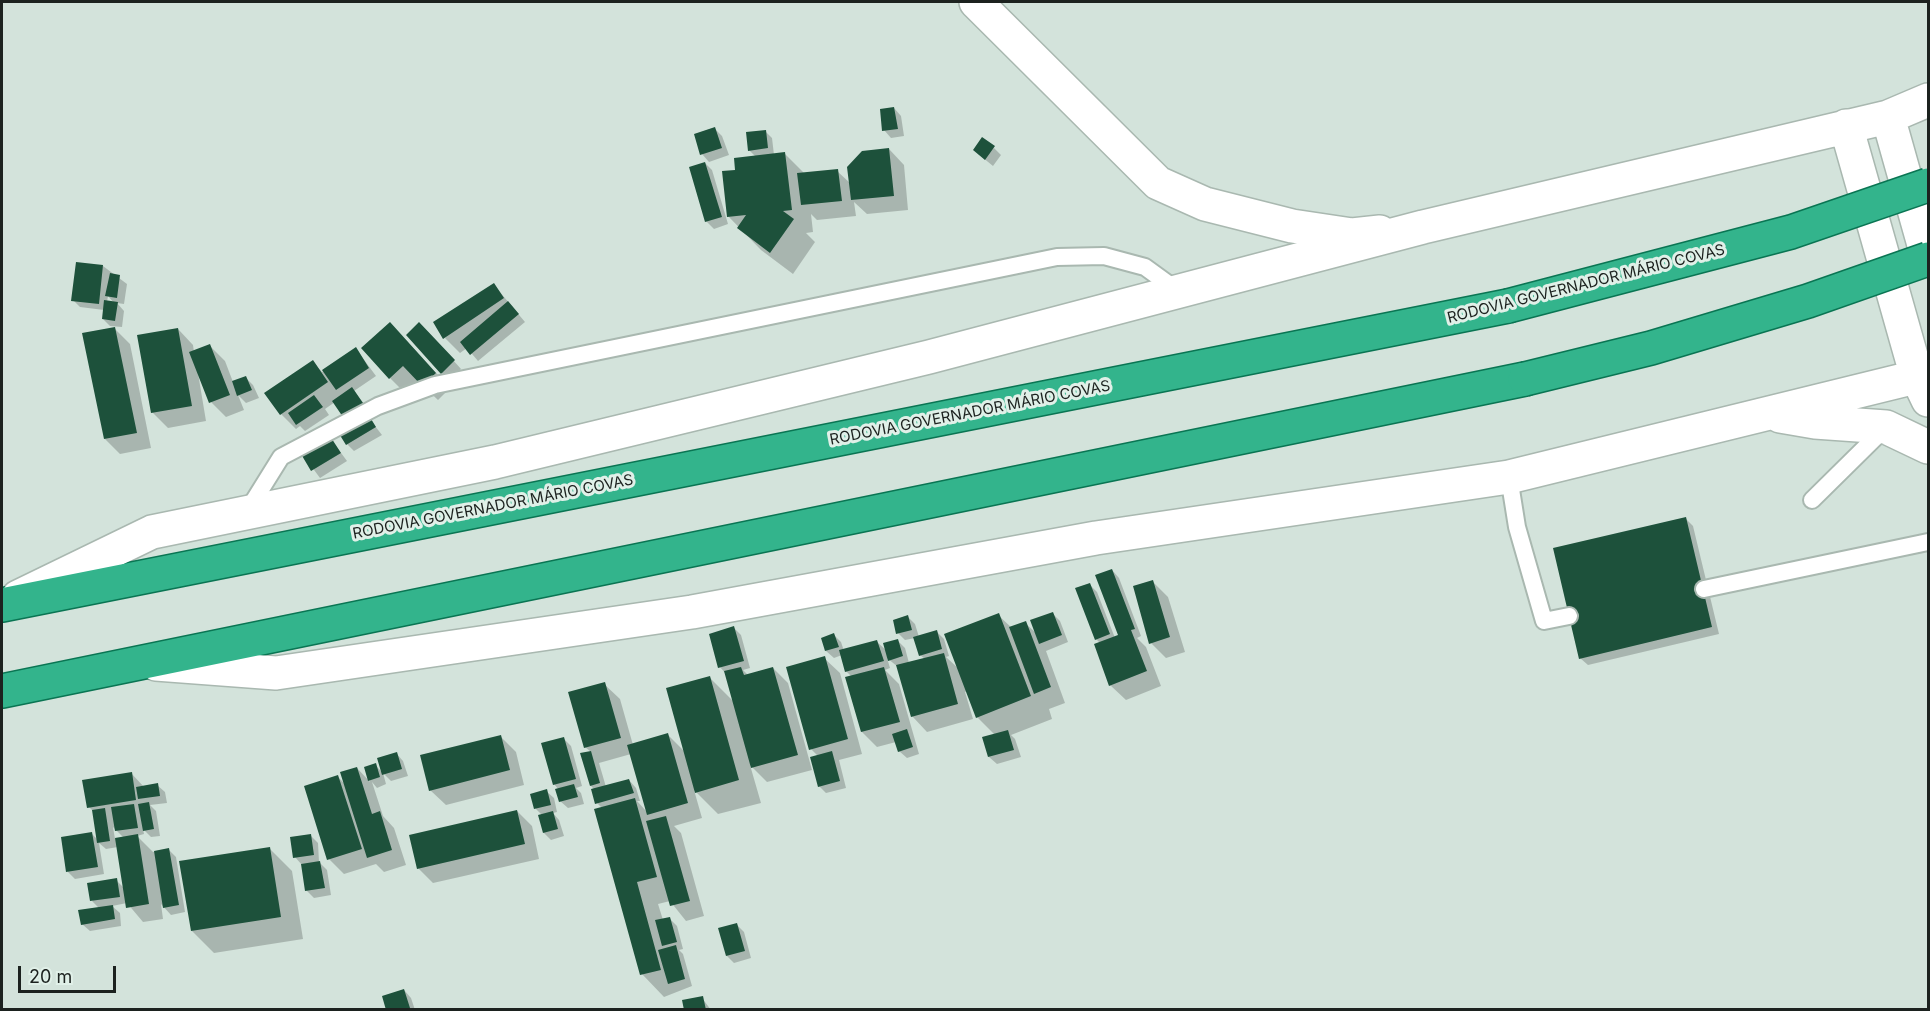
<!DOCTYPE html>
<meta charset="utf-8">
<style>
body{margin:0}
#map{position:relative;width:1930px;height:1011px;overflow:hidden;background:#d3e3db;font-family:Inter,sans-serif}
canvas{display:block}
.frame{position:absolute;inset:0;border:3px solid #1c221f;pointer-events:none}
.scale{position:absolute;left:18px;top:966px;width:98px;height:27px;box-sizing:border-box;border:3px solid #1c221f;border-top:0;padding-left:8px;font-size:18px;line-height:21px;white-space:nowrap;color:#1c221f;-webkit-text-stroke:4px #e0f0e8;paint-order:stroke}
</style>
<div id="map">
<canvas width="1930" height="1011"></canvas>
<div class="frame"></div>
<div class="scale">20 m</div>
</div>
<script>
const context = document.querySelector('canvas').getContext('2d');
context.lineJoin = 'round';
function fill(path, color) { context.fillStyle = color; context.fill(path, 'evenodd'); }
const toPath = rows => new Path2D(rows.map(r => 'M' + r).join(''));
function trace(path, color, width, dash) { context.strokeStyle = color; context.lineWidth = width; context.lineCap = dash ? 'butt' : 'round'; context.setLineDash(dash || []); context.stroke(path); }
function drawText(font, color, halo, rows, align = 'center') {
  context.font = font + ' Inter,sans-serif'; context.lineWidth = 6; context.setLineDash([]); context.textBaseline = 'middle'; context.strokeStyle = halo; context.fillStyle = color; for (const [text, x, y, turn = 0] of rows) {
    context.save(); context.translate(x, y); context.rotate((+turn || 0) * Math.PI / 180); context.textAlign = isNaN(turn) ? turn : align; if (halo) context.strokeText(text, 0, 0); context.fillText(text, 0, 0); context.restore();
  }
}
const shadow = toPath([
 [894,108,901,116,904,136,891,138,884,130],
 [715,129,722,136,729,155,709,162,702,154],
 [765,131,772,138,774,155,785,154,805,174,837,171,850,183,889,149,904,165,908,210,867,214,854,202,856,216,817,220,811,214,813,232,806,233,815,242,793,274,761,250,728,216,737,171,756,157,749,150],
 [994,148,1001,155,993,166,982,157],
 [705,163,712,170,728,224,714,229,706,221],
 [103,266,127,284,124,304,117,303,124,311,122,327,110,326,103,319,104,310,80,307,73,300],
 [108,296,114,303,107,302],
 [494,285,525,322,478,361,467,348,460,353,445,338],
 [115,329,130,344,151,448,120,454,105,439],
 [178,329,193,345,194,352,210,346,225,361,233,382,246,378,253,385,259,398,246,403,238,395,244,410,226,417,211,402,198,373,206,421,168,428,152,412],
 [427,331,461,369,449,380,442,373],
 [405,339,450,388,438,400,418,381,405,393,390,378],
 [356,349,376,376,354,391,372,414,368,417,382,435,354,451,347,444,346,419,335,402,325,409,329,415,305,431,300,426,296,429,281,414,313,362,322,372],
 [330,438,347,461,320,478,303,455],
 [1685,518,1693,526,1719,634,1588,665,1580,658],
 [1112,570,1119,578,1141,636,1137,638,1146,647,1161,686,1126,700,1110,685,1100,643,1096,639,1090,585,1097,592,1115,638,1120,636],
 [1153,582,1168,597,1185,652,1166,658,1151,643],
 [1052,613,1060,621,1068,642,1046,651,1065,703,1049,709,1052,719,1011,735,1015,739,1021,757,997,764,989,757,995,735,977,717,967,691,965,692,973,719,927,732,912,716,898,667,887,658,890,668,885,670,899,684,919,754,907,758,899,751,896,742,877,747,862,732,852,677,846,671,842,655,834,658,826,651,834,635,841,642,844,651,877,642,887,651,898,641,905,648,909,663,925,659,920,655,915,638,905,640,898,633,908,617,915,624,919,637,937,632,944,639,949,656,946,657,959,669,998,615,1012,628,1025,623,1036,633],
 [734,628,741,635,750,668,743,670,748,675,773,668,788,683,812,770,767,782,750,765,761,803,718,814,694,790,702,818,674,826,681,833,704,916,686,921,670,901,658,904,663,920,669,918,677,926,683,949,679,950,683,954,692,986,664,997,642,974,602,808,597,803,595,790,591,786,591,752,585,747,604,684,620,699,633,745,668,735,685,752,710,678,734,702,726,674,720,667],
 [631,754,647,812,637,801,640,801,636,788,629,780,606,787,599,763],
 [824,658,840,673,862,754,839,760,846,788,826,793,819,786,818,756,811,749],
 [500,736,516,752,524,785,446,805,430,790],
 [564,739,571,746,582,786,576,788,581,793,584,804,568,808,560,801,559,790,554,784],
 [396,753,403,761,408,776,391,781,383,773,386,784,377,788,372,782,383,816,394,828,406,865,384,872,376,864,344,874,329,859,338,777,345,784,357,768,370,782,366,768,375,765,383,773],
 [131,773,144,787,157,785,165,792,167,803,150,805,156,811,160,836,151,837,143,829,144,834,137,836,153,852,169,850,176,857,185,912,171,915,161,904,163,919,143,922,127,903,112,906,120,913,121,926,90,931,82,924,99,908,92,901,116,880,125,889,118,847,106,849,99,843,104,874,75,879,68,872,62,838,92,834,98,840,94,812,89,807],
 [113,827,124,838,115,839],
 [546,791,554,798,557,812,553,813,559,820,564,836,551,840,544,833,542,815,536,809,532,795],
 [517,811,532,826,539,859,433,883,418,868],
 [310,835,318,843,319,862,327,870,331,895,314,898,306,890,302,865,295,857],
 [269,848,292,871,303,939,214,953,192,931],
 [736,924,744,932,751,958,734,963,727,956],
 [404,990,411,998,415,1010,388,1010],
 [702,998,711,1010,685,1010]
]);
const building = toPath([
 [894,107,898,129,882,131,880,109],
 [715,127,722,148,700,155,694,134],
 [766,130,768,148,748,151,746,132],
 [982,137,995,146,985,160,973,150],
 [889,148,894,196,851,200,847,167,862,151],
 [785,152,792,210,783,211,794,219,770,253,737,228,746,215,727,217,722,171,735,170,734,158],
 [705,162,722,217,705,222,689,167],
 [838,169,842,201,801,205,797,173],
 [76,262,103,265,99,304,71,301],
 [110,273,120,275,117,298,105,296],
 [494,283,504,298,443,339,433,322],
 [104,300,118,302,115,321,102,319],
 [508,301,519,314,470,355,460,342],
 [390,322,436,373,422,386,403,366,389,379,361,348],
 [419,322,455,360,441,374,406,335],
 [115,327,137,433,104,439,82,333],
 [178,328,192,406,151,413,137,335],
 [210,344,230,395,209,403,189,352],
 [356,347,369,368,336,390,322,370],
 [313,360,328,382,280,415,264,393],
 [246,376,252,390,237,396,232,381],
 [352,387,365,406,345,420,332,401],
 [314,395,323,407,296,425,288,413],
 [368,414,376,427,346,445,338,432],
 [330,436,341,453,311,471,301,454],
 [1686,517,1712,627,1579,659,1553,548],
 [1112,569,1135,629,1131,630,1147,671,1109,686,1094,644,1118,635,1095,575],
 [1153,580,1170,637,1149,644,1133,586],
 [1090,583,1110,634,1095,640,1075,588],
 [1053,612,1062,635,1039,644,1030,620],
 [999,613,1031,696,976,718,944,634],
 [908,615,912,630,896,634,893,620],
 [1026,621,1051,687,1034,694,1009,627],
 [734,626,744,661,718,668,709,634],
 [937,630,942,649,919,656,913,637],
 [834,633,839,647,825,651,821,638],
 [898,639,903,656,888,661,883,643],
 [877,640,884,661,845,672,839,650],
 [944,653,958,704,911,717,896,665],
 [825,656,848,739,809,750,786,667],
 [741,667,744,675,773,667,798,755,751,768,724,671],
 [884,667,900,722,861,732,845,677],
 [710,676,739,780,695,793,666,688],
 [605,682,621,738,584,748,568,692],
 [907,729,913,747,898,752,892,734],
 [1008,730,1014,750,988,757,982,737],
 [668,733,688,803,647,815,627,745],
 [501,735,510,770,429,791,420,755],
 [564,737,576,779,553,785,541,743],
 [591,751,600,783,590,786,580,753],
 [832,751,840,781,818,787,810,757],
 [397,752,402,769,382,775,377,758],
 [376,763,380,777,368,781,364,767],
 [357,767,372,814,380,811,392,850,367,858,340,772],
 [132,772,136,800,87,808,82,780],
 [338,775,362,849,327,860,304,786],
 [629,779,634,793,595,804,591,789],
 [158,783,160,796,138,799,136,787],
 [574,784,578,797,559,802,555,789],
 [547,789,551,805,534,809,530,794],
 [635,798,657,877,637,882,661,970,640,975,594,809],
 [149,802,154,829,143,831,138,804],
 [134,804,138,828,115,831,111,807],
 [105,808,110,841,97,843,92,810],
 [517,810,525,844,417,869,409,835],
 [553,811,558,829,543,833,538,815],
 [666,816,690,901,670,906,646,821],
 [92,832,98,867,66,872,61,837],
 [138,834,149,904,126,908,115,838],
 [311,834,314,855,293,858,290,837],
 [270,847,281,917,191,931,179,861],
 [169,848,179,905,163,908,154,851],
 [320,861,325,888,305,891,301,864],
 [117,878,120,897,90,901,87,883],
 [113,905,115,919,81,925,78,910],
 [670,917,677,942,662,946,655,920],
 [737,923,745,951,726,956,718,928],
 [676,945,685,979,668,984,658,950],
 [404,989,410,1008,386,1010,382,996],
 [703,996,706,1010,684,1010,682,1000]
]);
const service = toPath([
 [1509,477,1517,527,1544,621,1569,616],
 [1812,500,1886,427],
 [248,510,281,457,378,406,435,385,1057,257,1104,256,1145,267,1178,291],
 [1704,589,1928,542]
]);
const minor = toPath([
 [976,2,1158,183,1205,204,1292,226,1352,235,1380,232]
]);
const secondary = toPath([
 [1888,117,1928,259],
 [1846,126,1917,377,1928,400],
 [1780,416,1815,422,1886,427,1928,447],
 [18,597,152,532,495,462,929,357,1423,227,1888,117,1928,100],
 [156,664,276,673,692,612,1096,538,1509,477,1928,374]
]);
const trunk = toPath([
 [2,605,1508,306],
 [2,691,1525,379]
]);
const trunkBridge = toPath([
 [1508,306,1791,232,1928,185],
 [1525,379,1651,348,1808,301,1928,259]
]);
const streetNames = [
 ["RODOVIA GOVERNADOR MÁRIO COVAS",1586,284,-14],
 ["RODOVIA GOVERNADOR MÁRIO COVAS",970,413,-11],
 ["RODOVIA GOVERNADOR MÁRIO COVAS",493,507,-11]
];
fill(shadow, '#0003');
fill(building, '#1d513b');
trace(service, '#a9b8b0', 20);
trace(minor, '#a9b8b0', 36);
trace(secondary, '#a9b8b0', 36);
trace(trunk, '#0a7553', 36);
trace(service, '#fff', 16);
trace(minor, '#fff', 33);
trace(secondary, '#fff', 33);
trace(trunk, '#33b48c', 33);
trace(trunkBridge, '#0a7553', 36, []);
trace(trunkBridge, '#33b48c', 33);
drawText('15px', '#1c221f', '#e0f0e8', streetNames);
</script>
